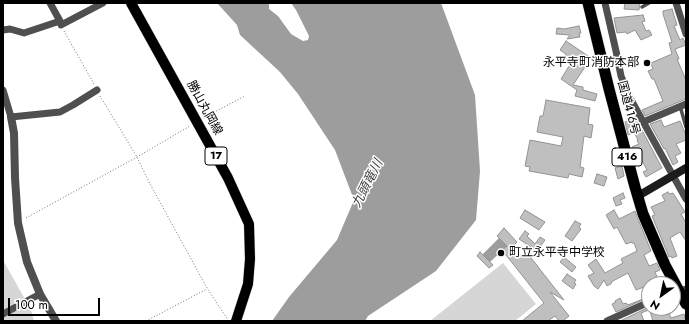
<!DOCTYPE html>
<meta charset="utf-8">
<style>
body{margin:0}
#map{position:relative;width:689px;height:324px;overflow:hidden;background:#fff;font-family:Jost,sans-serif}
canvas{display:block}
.frame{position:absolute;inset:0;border:4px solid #000;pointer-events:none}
.north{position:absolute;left:641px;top:276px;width:40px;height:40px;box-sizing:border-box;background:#fff;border:1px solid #999;border-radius:50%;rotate:213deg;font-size:11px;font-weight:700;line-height:16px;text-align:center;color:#000}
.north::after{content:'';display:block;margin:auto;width:14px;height:18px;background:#000;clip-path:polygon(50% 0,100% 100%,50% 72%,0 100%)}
.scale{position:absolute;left:8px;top:298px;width:92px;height:18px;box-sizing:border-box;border:2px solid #000;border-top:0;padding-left:5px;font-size:12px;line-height:14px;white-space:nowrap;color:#000;-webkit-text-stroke:3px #fff;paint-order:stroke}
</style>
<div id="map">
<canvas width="689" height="324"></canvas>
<div class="frame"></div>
<div class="north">N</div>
<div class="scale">100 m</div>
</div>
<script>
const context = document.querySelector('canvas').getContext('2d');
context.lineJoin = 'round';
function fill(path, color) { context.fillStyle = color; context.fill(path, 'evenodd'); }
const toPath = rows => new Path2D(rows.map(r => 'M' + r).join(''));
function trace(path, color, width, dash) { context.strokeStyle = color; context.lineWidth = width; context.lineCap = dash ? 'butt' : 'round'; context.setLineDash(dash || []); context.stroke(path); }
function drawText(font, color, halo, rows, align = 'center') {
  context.font = font + ' Jost,"Noto Sans JP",sans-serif'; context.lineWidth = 3; context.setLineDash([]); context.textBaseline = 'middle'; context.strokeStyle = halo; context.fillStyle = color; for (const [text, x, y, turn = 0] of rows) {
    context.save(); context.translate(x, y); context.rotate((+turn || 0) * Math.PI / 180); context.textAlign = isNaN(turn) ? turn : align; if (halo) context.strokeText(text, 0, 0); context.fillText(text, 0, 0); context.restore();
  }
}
const green = toPath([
 [3,260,31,310,34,321,3,321],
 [503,263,536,304,515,321,430,321]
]);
const water = toPath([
 [217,3,270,3,269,5,269,9,278,16,291,34,303,41,308,40,309,36,296,10,291,3,441,3,475,95,480,171,476,220,436,271,368,316,365,321,272,321,289,297,337,240,354,200,335,150,298,94,280,72,240,35,237,25],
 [499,238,507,246,490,262,482,255]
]);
const building = toPath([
 [625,3,640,3,639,10,624,9,625,3],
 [672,9,677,25,674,26,680,40,683,38,686,45,675,49,679,59,677,59,686,80,686,99,645,116,642,110,663,101,654,79,652,79,648,71,653,69,651,63,672,54,669,43,672,42,663,14,663,11,672,9],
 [643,15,645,21,642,22,646,31,649,30,652,35,641,40,635,30,627,34,626,32,617,33,614,18,643,15],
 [579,26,581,33,579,33,580,37,567,39,570,35,556,34,557,28,564,29,579,26],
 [566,41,591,58,573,85,583,87,583,90,597,94,595,101,575,96,577,90,561,79,571,63,564,58,566,54,560,50,566,41],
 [546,100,590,108,588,124,593,125,591,138,584,136,580,167,584,168,582,177,569,174,568,178,529,171,530,167,525,166,530,140,561,146,563,137,537,132,540,116,543,116,546,100],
 [635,117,662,168,646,177,643,172,647,170,640,157,635,159,632,147,639,144,637,141,638,140,634,132,628,135,625,122,635,117],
 [661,120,664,127,680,121,686,135,686,140,676,144,681,153,675,156,678,162,673,165,665,148,664,149,650,124,661,120],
 [622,166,624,176,618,179,615,168,622,166],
 [597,174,607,177,604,186,594,183,597,174],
 [668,192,669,194,673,193,685,212,681,214,686,223,686,241,680,232,670,238,677,256,672,258,671,256,669,257,652,216,655,215,651,207,665,201,662,195,668,192],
 [623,193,625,198,620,200,622,204,616,206,613,198,623,193],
 [525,210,545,222,539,230,520,218,525,210],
 [614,210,619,219,635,211,651,251,644,255,649,266,657,263,660,270,655,272,660,284,649,284,649,297,616,312,612,304,616,302,615,301,620,298,623,304,626,303,628,305,648,297,644,287,636,290,628,273,611,282,612,283,607,286,604,280,598,289,594,286,588,276,594,273,588,265,596,259,605,273,623,263,621,259,637,251,634,243,632,243,632,242,626,244,617,227,614,229,606,215,614,210],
 [575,221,581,224,579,227,581,229,572,241,565,236,575,221],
 [504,228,517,242,513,246,523,258,528,254,564,300,550,292,569,316,563,321,559,321,555,316,548,321,522,321,544,303,502,250,507,246,497,236,504,228],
 [525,231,529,234,527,236,535,244,540,237,545,240,537,251,519,239,525,231],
 [480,252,493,265,489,268,477,256,480,252],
 [564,257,576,267,572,272,560,262,564,257],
 [567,274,576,280,574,283,576,284,573,289,562,281,567,274],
 [649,307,649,310,641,313,644,321,620,321,649,307],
 [649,308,667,308,671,318,684,314,686,321,653,321,649,308]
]);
const path = toPath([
 [64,31,94,84],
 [100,96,137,157,149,182,207,288,228,320],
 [203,118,245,96],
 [26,218,137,157,190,126],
 [146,321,207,289]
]);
const service = toPath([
 [642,7,649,3],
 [680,106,686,127]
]);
const minor = toPath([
 [50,3,60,21,61,25,103,3],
 [605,3,616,51,621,76,630,98,686,199],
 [676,3,686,34],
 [3,30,10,29,24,33,60,21],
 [3,90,11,117,60,112,73,105,97,90],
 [643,122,686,104],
 [673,294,686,289],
 [3,314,40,294],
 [607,321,649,302]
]);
const tertiary = toPath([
 [11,117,14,133,15,178,18,223,27,262,40,294,56,321]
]);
const secondary = toPath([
 [638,196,686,168]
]);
const primary = toPath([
 [131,3,228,178,249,224,250,259,248,284,236,321]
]);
const trunk = toPath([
 [588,3,609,89,635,187,643,214,665,265,686,304]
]);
const markers = [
 [647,63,4,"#000"],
 [501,253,4,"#000"]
];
const shields = [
 [216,156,22],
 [627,157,30]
];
const shieldNames = [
 ["17",216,156],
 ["416",627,157]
];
const poiNames = [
 ["永平寺町消防本部",639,63],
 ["町立永平寺中学校",509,253,"left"]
];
const streetNames = [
 ["勝山丸岡線",204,108,61],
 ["国道416号",628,108,75]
];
const waterNames = [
 ["九頭竜川",368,184,-63]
];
fill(green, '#d6d6d6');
fill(water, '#9d9d9d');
fill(building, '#bfbfbf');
trace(building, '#939393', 1);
trace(primary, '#dbdbdb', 11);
trace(trunk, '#dbdbdb', 12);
trace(path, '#717171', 1, [1, 2]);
trace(service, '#4f4f4f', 3.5);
trace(minor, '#4f4f4f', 7);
trace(tertiary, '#4f4f4f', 8);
trace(secondary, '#1c1c1c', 8);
trace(primary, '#000', 10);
trace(trunk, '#000', 11);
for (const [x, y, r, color] of markers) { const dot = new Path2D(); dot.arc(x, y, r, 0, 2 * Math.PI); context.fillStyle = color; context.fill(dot); trace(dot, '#fff', 1.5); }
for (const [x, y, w] of shields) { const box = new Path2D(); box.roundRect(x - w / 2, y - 9, w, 18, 3); context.fillStyle = '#fff'; context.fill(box); trace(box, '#000', 1); }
drawText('bold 11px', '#000', null, shieldNames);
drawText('12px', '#000', '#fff', poiNames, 'right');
drawText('12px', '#000', '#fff', streetNames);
drawText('italic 13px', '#3e3e3e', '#fff', waterNames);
</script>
